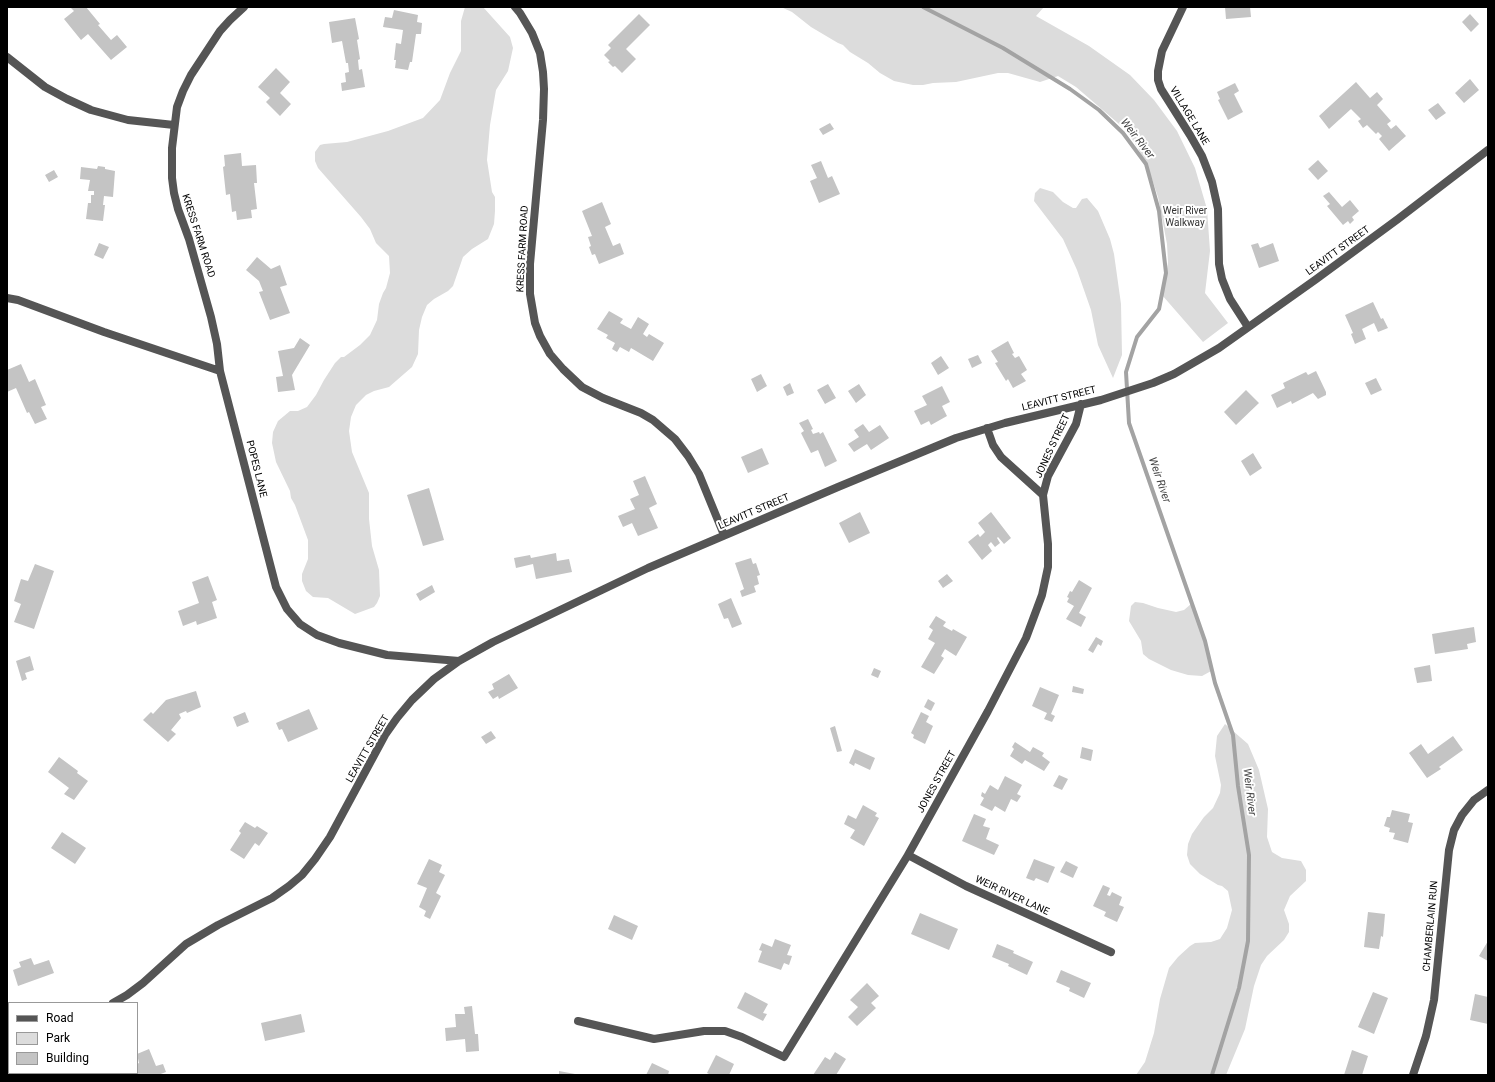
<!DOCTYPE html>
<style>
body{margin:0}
#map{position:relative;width:1495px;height:1082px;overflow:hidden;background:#fff;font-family:Roboto,sans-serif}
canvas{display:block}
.frame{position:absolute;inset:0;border:8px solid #000;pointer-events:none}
.legend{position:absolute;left:8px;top:1002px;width:130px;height:72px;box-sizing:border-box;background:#fff;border:1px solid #999;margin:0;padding:5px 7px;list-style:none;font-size:12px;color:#000}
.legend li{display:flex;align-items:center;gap:8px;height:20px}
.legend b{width:20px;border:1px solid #999}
</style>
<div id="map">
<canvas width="1495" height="1082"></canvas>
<div class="frame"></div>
<ul class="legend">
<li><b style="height:5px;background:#555"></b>Road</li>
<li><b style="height:11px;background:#dcdcdc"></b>Park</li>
<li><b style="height:11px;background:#c4c4c4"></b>Building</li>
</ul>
</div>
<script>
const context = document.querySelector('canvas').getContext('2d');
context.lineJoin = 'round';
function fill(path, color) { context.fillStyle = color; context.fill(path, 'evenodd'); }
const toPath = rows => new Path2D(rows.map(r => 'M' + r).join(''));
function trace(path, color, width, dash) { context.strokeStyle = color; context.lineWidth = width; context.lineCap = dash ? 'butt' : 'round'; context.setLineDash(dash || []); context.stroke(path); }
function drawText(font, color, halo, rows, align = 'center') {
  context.font = font + ' Roboto,sans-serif'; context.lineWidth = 4; context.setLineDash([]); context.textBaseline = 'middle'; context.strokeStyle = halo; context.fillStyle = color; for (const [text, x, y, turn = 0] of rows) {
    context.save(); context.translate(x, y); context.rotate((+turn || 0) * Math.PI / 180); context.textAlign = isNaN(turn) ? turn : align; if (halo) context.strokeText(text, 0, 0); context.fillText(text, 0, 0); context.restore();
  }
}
const green = toPath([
 [465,7,483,7,510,37,513,48,508,71,496,90,490,125,487,160,492,192,495,197,495,211,494,224,488,239,472,249,463,257,453,286,448,291,434,299,427,305,422,317,419,330,418,354,412,367,389,387,374,391,366,395,356,405,351,417,349,431,352,452,369,493,369,519,372,546,379,570,380,596,377,603,374,607,355,614,328,598,313,597,306,591,302,581,302,574,308,559,308,540,295,505,291,498,290,491,276,462,272,443,273,432,278,421,290,411,298,411,307,407,316,395,324,380,335,363,341,357,344,357,360,345,370,335,377,320,379,304,383,293,386,288,390,273,389,256,376,243,370,229,361,217,318,168,315,161,315,152,320,145,324,144,347,142,388,131,423,118,440,100,450,73,461,51,461,21],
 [781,7,1044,7,1036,16,1089,46,1130,75,1154,100,1177,131,1195,168,1207,209,1210,251,1205,293,1228,323,1203,342,1162,295,1165,284,1168,262,1167,244,1158,197,1151,176,1138,148,1126,130,1076,87,1058,76,1040,82,1008,73,998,73,956,82,933,83,923,85,913,85,894,81,880,73,868,63,850,52,843,45,838,43,811,27,792,12],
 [1040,188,1053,192,1063,202,1073,208,1076,208,1082,199,1087,198,1098,211,1110,239,1114,254,1121,304,1122,355,1113,378,1098,345,1091,310,1077,270,1063,239,1034,201,1035,193],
 [1135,602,1143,603,1158,608,1176,612,1184,610,1191,604,1205,638,1213,670,1202,676,1188,675,1171,670,1149,659,1143,654,1141,641,1129,621,1131,606],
 [1225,724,1248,744,1259,770,1268,809,1267,837,1272,852,1282,858,1301,861,1306,870,1306,881,1290,896,1284,910,1289,924,1289,932,1284,940,1267,956,1261,965,1254,986,1245,1029,1226,1075,1136,1075,1145,1062,1154,1033,1160,999,1169,968,1178,957,1190,946,1195,943,1211,942,1220,939,1227,928,1232,910,1228,891,1222,886,1218,885,1200,874,1190,864,1187,855,1188,844,1192,834,1204,817,1213,808,1220,793,1221,785,1215,756,1217,736]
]);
const stream = toPath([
 [923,7,1003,48,1070,89,1099,110,1123,133,1146,164,1159,211,1166,273,1159,309,1137,337,1126,372,1129,423,1205,641,1215,683,1233,735,1238,786,1249,855,1248,941,1239,988,1212,1075]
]);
const building = toPath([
 [70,7,86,7,100,24,98,25,111,40,117,35,127,47,111,60,88,34,81,40,64,19,74,11],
 [1225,7,1250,7,1251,17,1226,19],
 [394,10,418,15,417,22,422,23,421,34,416,34,412,62,410,62,408,70,395,68,396,60,394,60,396,43,401,44,403,30,383,27,385,17,392,18],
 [639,14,650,25,626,49,636,59,622,73,615,66,613,67,608,62,610,61,604,55,611,48,608,45],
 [1470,14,1479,24,1471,32,1462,22],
 [355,18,359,39,357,40,360,59,358,60,359,70,362,69,365,87,342,91,341,83,346,82,345,73,349,72,348,63,346,63,342,41,332,43,329,22],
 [276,68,290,82,280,93,291,104,280,116,266,102,270,98,258,87],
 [1470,79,1479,90,1464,103,1455,93],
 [1356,82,1370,98,1377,92,1383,99,1377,105,1391,121,1387,124,1391,129,1396,125,1406,136,1389,151,1379,139,1382,136,1378,132,1376,134,1367,125,1363,128,1358,121,1361,119,1351,109,1329,129,1319,116],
 [1235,83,1239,91,1234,94,1243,112,1228,120,1218,100,1220,99,1217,92],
 [1438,103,1446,113,1436,120,1428,110],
 [830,123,834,129,823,135,819,129],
 [241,153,242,166,256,165,257,183,254,183,257,209,251,210,252,218,237,220,236,211,232,212,230,194,226,195,223,167,225,166,224,155],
 [1318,160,1328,171,1318,180,1308,169],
 [821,161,828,178,832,176,840,194,819,203,810,181,817,178,811,165],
 [98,166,105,167,105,169,115,171,113,197,104,196,103,205,105,205,103,221,86,219,88,203,91,203,91,195,94,195,94,191,88,191,90,180,80,179,81,167,97,169],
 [54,170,58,177,49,182,45,175],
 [1329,192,1342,207,1350,200,1359,211,1352,217,1354,220,1350,224,1348,221,1343,225,1327,206,1330,204,1323,196],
 [602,202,611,224,605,227,613,246,620,243,624,254,599,264,595,254,592,255,589,247,591,246,588,237,592,236,582,211],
 [99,243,109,247,103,259,94,255],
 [1258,243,1260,248,1273,243,1279,261,1259,268,1251,245],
 [257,257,271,269,280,265,287,285,280,287,290,313,270,320,259,292,263,291,259,281,246,270],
 [1373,302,1381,319,1383,318,1388,328,1378,332,1374,323,1362,329,1366,339,1355,344,1351,334,1353,333,1345,315],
 [609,311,623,319,620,323,631,329,638,317,649,324,643,334,647,337,649,334,664,343,653,361,631,348,629,352,620,347,617,352,612,349,615,343,606,338,608,335,597,329],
 [300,338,310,345,292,375,295,390,278,392,276,377,283,376,278,351,294,348],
 [1008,341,1014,353,1012,354,1015,358,1019,356,1027,370,1021,374,1026,381,1013,388,1008,379,1006,381,995,363,998,362,991,351],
 [978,355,982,363,972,368,968,359],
 [941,356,949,368,938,375,931,363],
 [21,364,29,382,35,379,46,405,41,407,47,419,35,424,29,412,27,413,16,388,7,392,7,370],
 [1316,371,1326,392,1326,395,1318,399,1313,393,1292,404,1291,401,1277,408,1271,395,1285,388,1283,383,1306,372,1308,375],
 [761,374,767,386,757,392,751,379],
 [1376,378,1382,390,1371,395,1365,383],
 [790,383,794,393,787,396,783,387],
 [828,384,836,398,825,404,817,390],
 [859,384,866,395,856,403,848,391],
 [942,386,950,402,942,406,947,416,931,425,929,421,921,425,914,411,927,405,922,396],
 [1246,390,1259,403,1236,425,1224,412],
 [808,419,813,429,811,430,813,434,819,432,820,434,823,432,837,461,825,467,818,450,811,453,801,433,804,431,799,423],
 [863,424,869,432,880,425,889,438,871,450,867,444,854,452,848,444,859,437,854,430],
 [762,448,769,464,748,473,741,457],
 [1253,453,1262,468,1250,476,1241,461],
 [645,476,657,504,649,508,658,528,638,536,632,523,623,527,618,516,635,509,630,499,639,495,633,481],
 [429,488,444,540,423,546,407,495],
 [860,512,870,533,849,543,839,523],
 [991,512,1011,538,1004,544,998,537,997,538,1000,543,995,547,991,542,988,545,992,551,982,560,968,542,978,534,980,537,985,532,978,523],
 [556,553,557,561,569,559,572,572,536,579,533,564,516,568,514,558,530,555,531,558],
 [751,558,753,564,756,563,760,575,757,576,759,584,754,586,756,592,742,597,740,591,744,589,735,563],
 [35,564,54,571,34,629,14,622,21,604,14,601,21,579,28,581],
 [947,574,953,581,943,588,938,581],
 [208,576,217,600,212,602,217,618,197,625,196,621,183,626,178,611,199,603,192,582],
 [1079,580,1092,588,1079,613,1086,617,1081,627,1066,619,1074,606,1067,602,1069,598,1067,597,1070,591,1072,592],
 [432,585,435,592,420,601,416,594],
 [731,598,742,624,732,628,728,618,724,619,718,604],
 [936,616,946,622,943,626,952,631,953,629,967,637,956,656,945,649,941,656,944,658,934,674,921,667,935,643,928,639,933,630,929,627],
 [1474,627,1476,642,1467,644,1468,649,1435,654,1432,634],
 [1096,637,1103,641,1101,646,1098,644,1093,653,1088,650],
 [30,656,34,670,25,673,27,679,22,681,16,661],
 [1430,665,1432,681,1417,683,1414,668],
 [874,668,881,671,878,678,871,675],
 [509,674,518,688,499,699,498,696,493,699,488,692,494,689,492,684],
 [1073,686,1084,689,1083,694,1072,692],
 [1040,687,1059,695,1051,714,1055,716,1052,722,1044,719,1047,713,1032,706],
 [196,691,201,707,187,713,186,711,179,714,181,718,171,730,176,734,168,742,143,720,151,712,153,714,166,700],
 [928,699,935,703,931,711,924,707],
 [309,709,318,729,288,742,282,729,279,730,276,723],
 [245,712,249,722,237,727,233,717],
 [921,712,929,716,926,722,933,726,925,744,913,738,914,735,911,733],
 [835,726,842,751,837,752,830,728],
 [491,731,496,738,486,744,481,737],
 [1453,736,1463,750,1439,767,1441,769,1427,778,1409,753,1421,744,1428,754],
 [1015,742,1030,752,1033,747,1044,753,1042,756,1050,762,1044,771,1025,760,1022,764,1010,756,1014,749,1012,747],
 [1082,747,1093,750,1091,761,1080,758],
 [855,749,875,758,870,770,855,763,854,766,849,763],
 [59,757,78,771,77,773,88,781,74,800,64,794,69,788,48,772],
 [1059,775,1068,779,1062,790,1053,786],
 [1005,776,1022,785,1017,794,1021,796,1017,802,1011,799,1005,812,995,806,992,811,980,805,984,798,981,796,982,792,985,794,990,785,998,790],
 [863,805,877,813,875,816,879,818,864,846,850,838,855,830,844,824,848,815,856,819],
 [1392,810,1410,814,1408,822,1413,823,1408,843,1393,839,1395,833,1389,832,1390,828,1384,826,1387,817,1390,817],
 [974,814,986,819,983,826,990,828,986,839,999,845,994,855,962,841],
 [245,822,255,828,257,826,268,833,259,846,255,843,244,859,230,850,241,833,239,831],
 [62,832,86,848,75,864,51,848],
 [429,859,442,865,439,872,445,875,436,893,441,896,430,919,424,916,426,911,419,907,427,888,417,884],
 [1034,859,1055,867,1048,883,1036,878,1034,881,1026,878],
 [1066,861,1078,867,1073,878,1060,872],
 [1103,885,1110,888,1107,895,1110,896,1112,892,1122,897,1119,905,1124,907,1117,922,1104,916,1106,912,1093,906],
 [1368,912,1385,914,1383,937,1381,936,1379,949,1364,947],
 [920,913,958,929,949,950,911,934],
 [614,915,638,926,632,940,608,929],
 [775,939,791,945,787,955,792,956,789,965,784,963,781,970,758,962,762,951,759,950,762,943,772,947],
 [1488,941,1488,961,1479,956],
 [997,944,1014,951,1013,953,1033,962,1027,975,1008,966,1009,964,992,957],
 [31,958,34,965,49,960,54,973,18,986,13,970,21,967,19,962],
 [1061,970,1091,983,1084,998,1069,991,1070,988,1056,982],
 [867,983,879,996,871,1003,876,1008,857,1026,848,1017,858,1007,850,1000],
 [745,992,768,1004,763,1013,767,1014,763,1021,737,1008],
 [1373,992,1388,998,1374,1034,1358,1027],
 [1475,994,1488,997,1488,1024,1470,1020],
 [472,1006,475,1034,478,1034,479,1051,466,1052,465,1039,446,1041,445,1028,456,1027,455,1014,465,1014,464,1007],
 [301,1014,305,1032,265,1041,261,1023],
 [149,1049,156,1066,163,1064,166,1072,158,1075,155,1075,155,1074,152,1075,136,1075,137,1064,139,1063,137,1054],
 [1352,1050,1368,1056,1362,1075,1344,1075],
 [835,1052,846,1059,836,1075,813,1075,825,1057,830,1060],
 [716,1055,734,1064,729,1075,711,1075,707,1073],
 [652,1063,669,1071,668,1075,646,1075],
 [559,1071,575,1074,575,1075,559,1075],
 [94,1073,116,1073,117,1075,94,1075]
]);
const minor = toPath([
 [515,7,520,13,532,33,540,53,543,72,544,89,543,120,530,264,530,294,535,323,540,336,550,354,563,369,582,387,603,398,641,413,653,420,675,439,688,456,699,474,724,535],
 [1183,7,1162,51,1158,71,1158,80,1161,89,1190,135,1202,156,1212,182,1218,209,1219,264,1222,279,1230,299,1248,327],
 [7,57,45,87,67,99,91,110,128,120,174,125],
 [7,298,18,300,104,332,220,371,276,587,287,609,300,624,317,635,339,643,387,655,459,661],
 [220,371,217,344,211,317,189,239,178,209,174,193,172,178,172,148,177,107,183,91,191,75,220,31,230,20,244,7],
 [1043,495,1048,476,1076,424,1081,404],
 [908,855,966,886,1111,952],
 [113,1003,127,995,143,983,186,944,218,925,272,898,289,886,302,875,315,859,330,837,385,735,397,718,412,700,434,679,459,661,493,642,648,568,838,487,956,438,1005,423,1101,400,1153,383,1174,374,1219,348,1315,280,1398,219,1488,150],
 [578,1021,654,1039,704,1031,725,1031,742,1037,784,1057,908,855,988,711,1026,638,1042,595,1048,567,1048,544,1043,495,1001,457,993,445,987,428],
 [7,1052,9,1050],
 [43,1075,44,1073],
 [1413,1075,1426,1036,1434,1000,1449,850,1454,830,1462,815,1474,800,1488,790]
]);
const streetNames = [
 ["VILLAGE LANE",1189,116,59],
 ["KRESS FARM ROAD",198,236,72],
 ["KRESS FARM ROAD",523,249,-87],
 ["LEAVITT STREET",1338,251,-36],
 ["LEAVITT STREET",1059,399,-14],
 ["JONES STREET",1053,446,-65],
 ["POPES LANE",256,469,76],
 ["LEAVITT STREET",754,512,-23],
 ["LEAVITT STREET",368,749,-60],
 ["JONES STREET",937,782,-61],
 ["WEIR RIVER LANE",1012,896,25],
 ["CHAMBERLAIN RUN",1431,926,-85]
];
const parkNames = [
 ["Weir River",1185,211],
 ["Walkway",1185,223]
];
const waterNames = [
 ["Weir River",1137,139,52],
 ["Weir River",1159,480,71],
 ["Weir River",1249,792,83]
];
fill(green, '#dcdcdc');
trace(stream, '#a3a3a3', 4);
fill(building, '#c4c4c4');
trace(minor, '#555', 8);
drawText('10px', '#000', '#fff', streetNames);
drawText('10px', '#333', '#fff', parkNames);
drawText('italic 11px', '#444', '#fff', waterNames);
</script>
